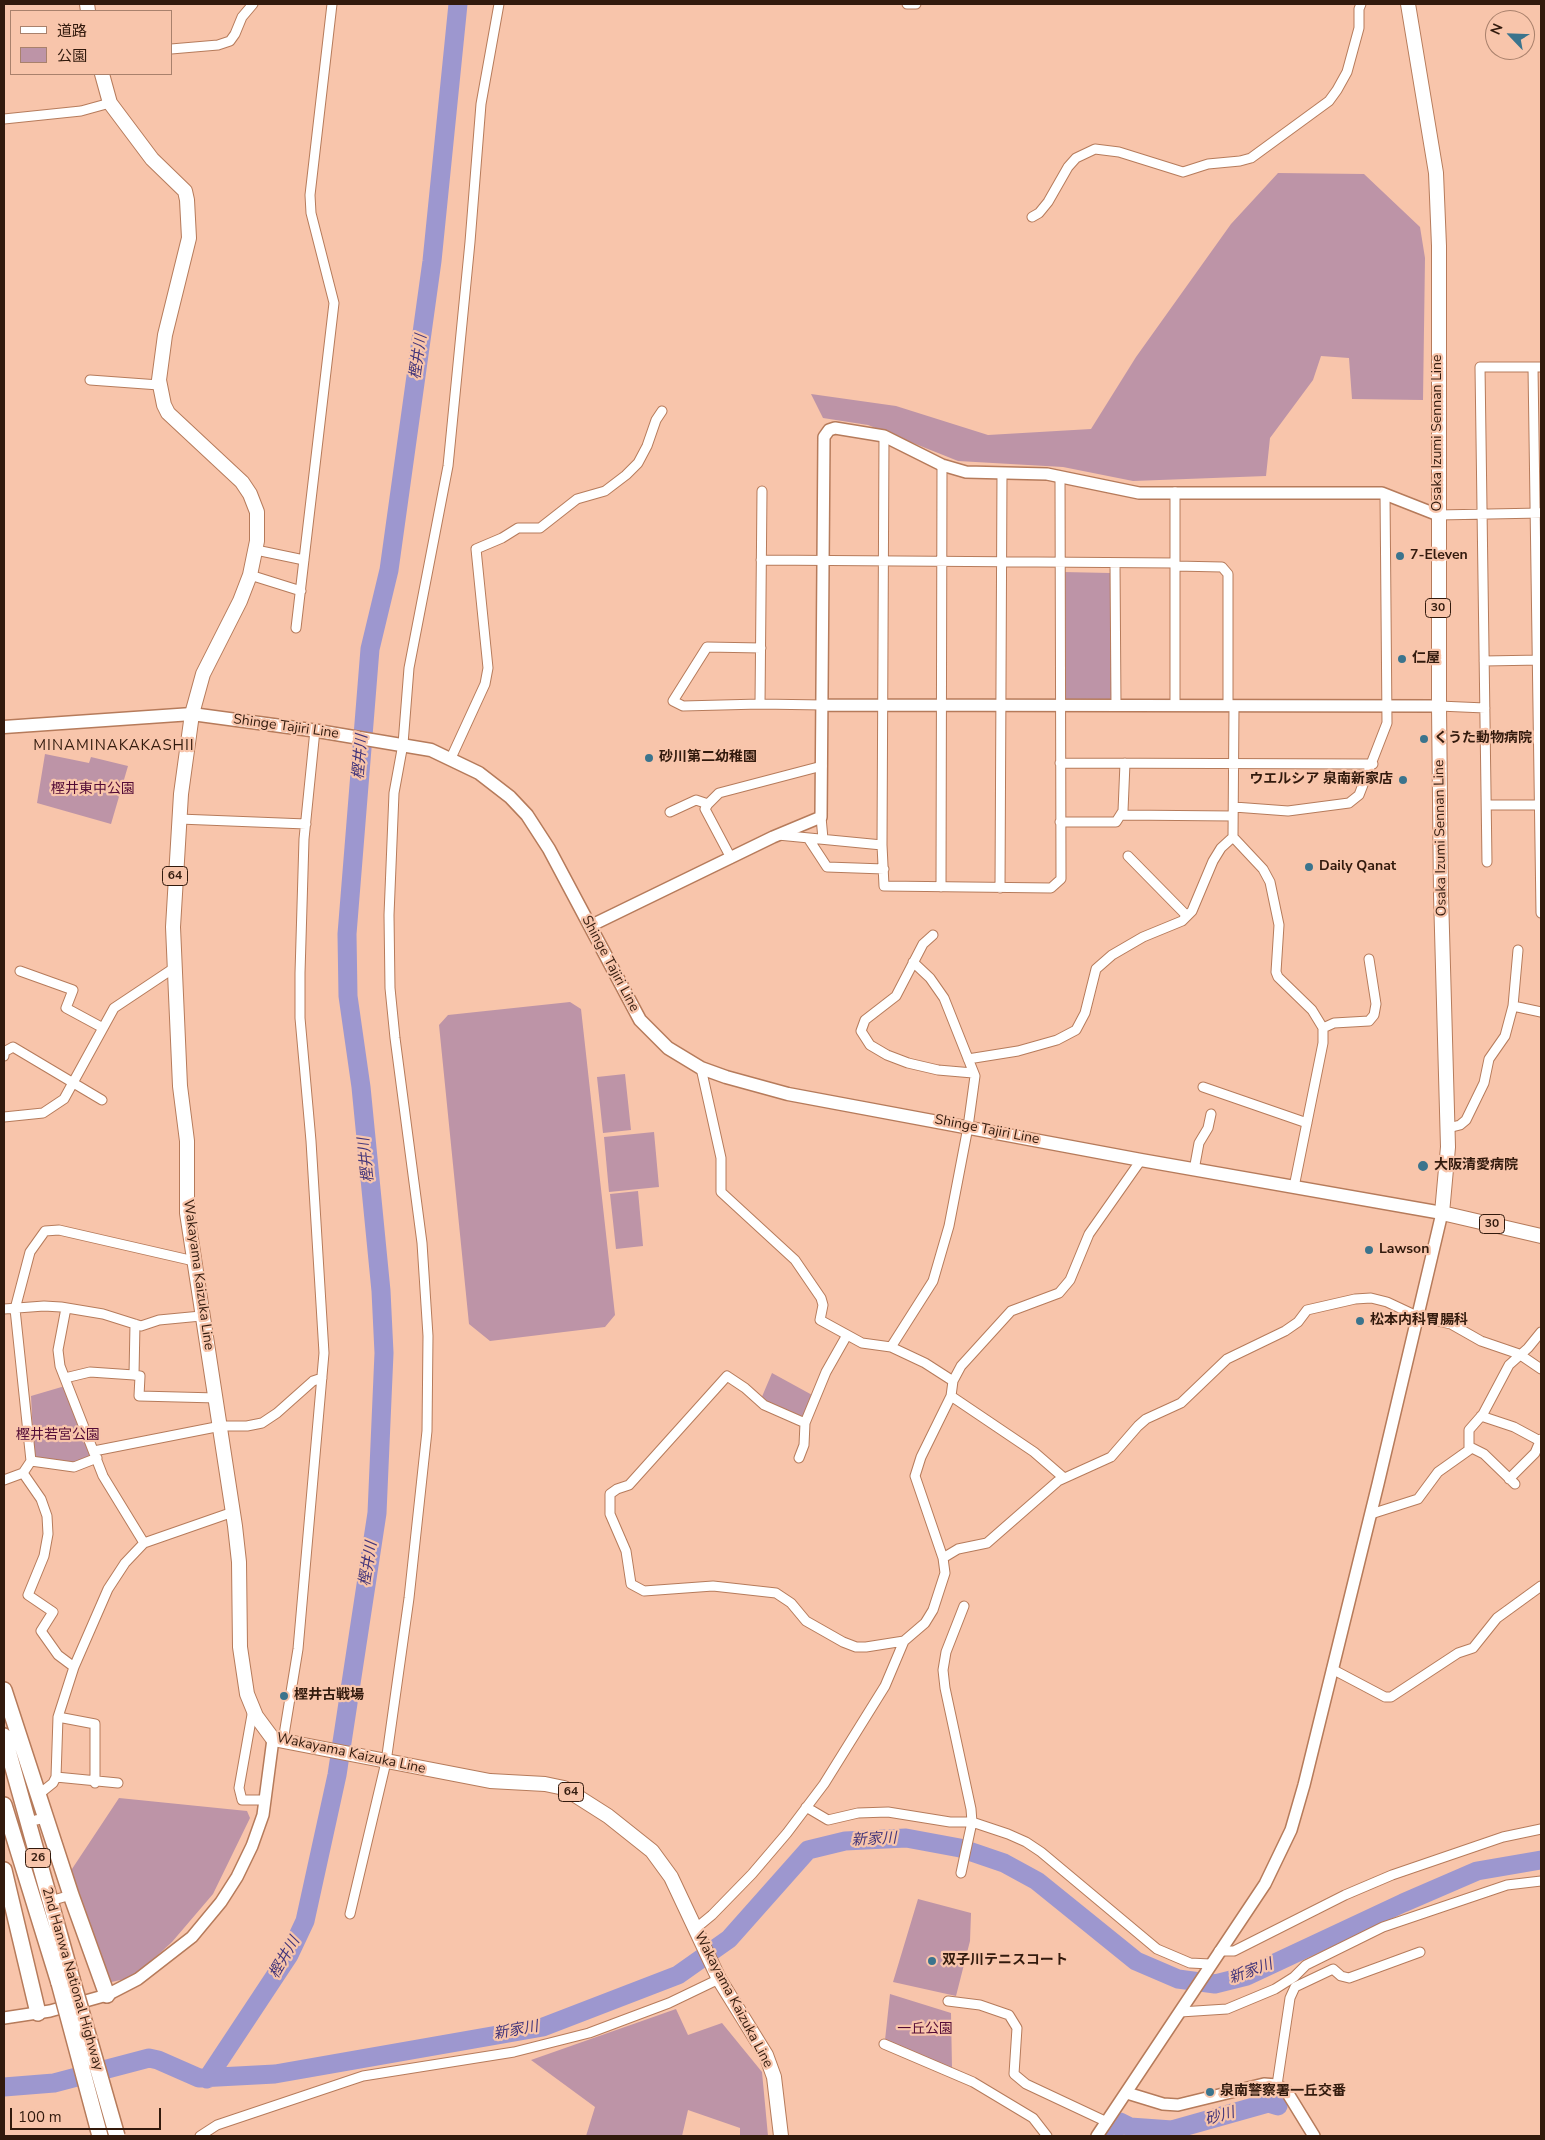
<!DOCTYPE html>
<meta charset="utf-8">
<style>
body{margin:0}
#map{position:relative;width:1545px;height:2140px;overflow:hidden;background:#f8c5ab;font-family:"Nunito Sans","Noto Sans JP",sans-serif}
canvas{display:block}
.frame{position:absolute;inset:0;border:5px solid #321a0d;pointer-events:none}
.legend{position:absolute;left:10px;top:10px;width:162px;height:65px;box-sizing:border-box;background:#f8c5ab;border:1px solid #a9816c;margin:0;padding:6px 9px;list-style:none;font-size:15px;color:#321a0d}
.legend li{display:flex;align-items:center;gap:10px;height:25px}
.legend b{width:25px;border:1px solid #a9816c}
.north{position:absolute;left:1485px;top:10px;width:50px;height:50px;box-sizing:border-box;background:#f8c5ab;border:1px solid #a9816c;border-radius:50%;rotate:294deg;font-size:14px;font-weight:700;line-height:20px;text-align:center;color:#321a0d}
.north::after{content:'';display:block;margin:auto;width:18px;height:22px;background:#3b748d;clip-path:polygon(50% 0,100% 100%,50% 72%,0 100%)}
.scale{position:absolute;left:10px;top:2108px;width:151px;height:22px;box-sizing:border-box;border:2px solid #321a0d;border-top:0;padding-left:6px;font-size:15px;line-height:18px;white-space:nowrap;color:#321a0d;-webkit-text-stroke:4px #f8c5ab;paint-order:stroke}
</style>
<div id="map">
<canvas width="1545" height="2140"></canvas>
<div class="frame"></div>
<ul class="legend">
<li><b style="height:6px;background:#fff"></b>道路</li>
<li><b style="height:14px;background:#bd94a7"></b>公園</li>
</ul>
<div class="north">N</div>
<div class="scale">100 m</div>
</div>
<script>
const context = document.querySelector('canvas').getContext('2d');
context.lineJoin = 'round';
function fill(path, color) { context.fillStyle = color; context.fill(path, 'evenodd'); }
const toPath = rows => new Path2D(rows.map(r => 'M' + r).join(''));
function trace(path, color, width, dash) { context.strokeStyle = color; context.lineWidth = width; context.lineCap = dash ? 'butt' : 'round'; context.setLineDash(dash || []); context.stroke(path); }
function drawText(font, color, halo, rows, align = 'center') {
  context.font = font + ' "Nunito Sans","Noto Sans JP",sans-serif'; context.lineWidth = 4.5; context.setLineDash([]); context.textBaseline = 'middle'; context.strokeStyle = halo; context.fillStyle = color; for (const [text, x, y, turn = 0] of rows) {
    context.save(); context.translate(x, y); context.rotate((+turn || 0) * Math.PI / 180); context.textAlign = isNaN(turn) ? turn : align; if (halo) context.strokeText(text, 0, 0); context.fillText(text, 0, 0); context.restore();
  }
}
const green = toPath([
 [1278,173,1364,174,1420,227,1425,258,1423,400,1352,399,1349,358,1321,356,1313,380,1270,438,1266,476,1133,481,1063,467,958,461,868,425,823,418,811,394,896,406,988,435,1091,429,1136,357,1231,224],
 [1063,572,1110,573,1114,702,1063,702],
 [45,754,89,763,91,757,128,766,111,824,37,803],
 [570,1002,581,1009,615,1315,605,1327,490,1341,469,1324,439,1025,448,1015],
 [625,1074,631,1130,603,1133,597,1077],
 [654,1132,659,1187,609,1192,604,1137],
 [638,1191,643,1246,616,1249,610,1194],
 [772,1373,814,1396,802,1419,761,1399],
 [65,1386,92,1456,72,1464,34,1457,31,1396],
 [119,1798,247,1811,250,1818,213,1894,172,1942,134,1977,107,1983,68,1875],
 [918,1899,971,1913,970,1941,956,1996,893,1982],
 [890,1994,951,2013,952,2068,885,2040],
 [676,2009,688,2035,722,2023,762,2072,768,2136,740,2136,740,2128,688,2110,682,2136,586,2136,595,2107,531,2060]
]);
const river = toPath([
 [207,2079,289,1955,305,1921,337,1775,377,1513,384,1353,381,1291,361,1087,348,996,347,934,370,649,389,570,432,261,458,4],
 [4,2087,54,2083,149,2058,158,2060,199,2078,275,2074,543,2027,678,1975,729,1939,808,1850,845,1841,906,1838,960,1848,1004,1863,1037,1881,1136,1961,1178,1979,1215,1984,1247,1976,1403,1903,1477,1871,1541,1860],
 [1112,2136,1120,2122,1130,2127,1172,2130,1268,2103,1278,2106]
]);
const minor = toPath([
 [907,4,916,4],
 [171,49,218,45,230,41,235,34,242,17,253,4],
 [4,119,81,111,110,103],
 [1032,217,1039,213,1048,202,1068,167,1076,158,1095,149,1119,152,1183,172,1208,164,1240,161,1251,158,1329,101,1337,90,1347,72,1359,28,1359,9,1361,4],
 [1533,367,1541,913],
 [90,380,159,385],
 [884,436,882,845,884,886,1051,888,1061,879,1060,477],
 [762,491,760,704,823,705],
 [1438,515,1541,513],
 [256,550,304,560],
 [761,560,1175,563],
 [1115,563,1116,706],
 [1175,566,1222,567,1228,574,1228,706],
 [250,575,301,591],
 [296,628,334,303,311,213,310,195,332,4],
 [1484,661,1541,660],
 [760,704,683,706,673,701,707,647,761,648],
 [1175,706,1175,492],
 [1234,706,1233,837,1263,869,1270,882,1279,925,1276,972,1278,977,1312,1010,1323,1028,1323,1043,1294,1187],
 [1439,706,1485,708],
 [451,758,485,684,488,668,476,549,502,538,518,528,540,528,577,499,605,491,626,475,638,463,647,446,656,420,662,411],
 [1060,763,1373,764],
 [1487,805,1541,805],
 [1234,807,1288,811,1349,803,1359,795,1387,723,1385,494],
 [670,812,696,800,708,804],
 [1122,815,1233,816],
 [821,817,823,839],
 [179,819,306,824],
 [1060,822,1116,822,1123,811,1125,763],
 [778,835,882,845],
 [808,838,827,867,884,869],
 [1128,856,1187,916],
 [731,858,705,809,708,804,719,793,822,766],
 [1487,862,1480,367,1541,367],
 [941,887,942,465],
 [1000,888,1002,473],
 [933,935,923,944,896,996,865,1020,861,1031,870,1045,887,1055,908,1063,938,1070,973,1073],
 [20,971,73,990,66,1008,103,1028],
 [1513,1006,1541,1012],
 [1323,1028,1334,1023,1369,1021,1374,1015,1376,1004,1369,959],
 [4,1056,4,1052,13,1047,102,1100],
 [968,1059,1018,1051,1057,1040,1076,1030,1085,1013,1096,969,1112,955,1143,937,1182,921,1192,911,1213,861,1221,848,1233,837],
 [701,1068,721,1158,721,1192,795,1260,821,1298,823,1305,820,1320,862,1343,891,1347,925,1363,953,1381],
 [1203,1087,1307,1123],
 [4,1117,43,1113,64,1099,114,1008,174,968],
 [1448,1128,1460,1125,1466,1120,1484,1083,1489,1059,1505,1036,1513,1006,1518,950],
 [1194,1170,1199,1143,1208,1128,1211,1114],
 [66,1308,58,1350,60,1366,103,1476,144,1543],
 [4,1309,44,1306,61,1307,103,1314,141,1326,159,1320,201,1316],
 [891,1347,933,1281,949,1226,968,1127,975,1076,944,998,930,978,913,962],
 [134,1375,135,1324],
 [65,1378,90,1372,134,1375,140,1376,139,1396,217,1398],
 [951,1396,1034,1452,1064,1478],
 [1481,1416,1514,1427,1540,1441],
 [805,1423,764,1405,745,1388,727,1376,629,1485,617,1489,610,1494,610,1514,626,1551,631,1584,644,1591,713,1586,776,1593,791,1603,806,1621,843,1642,856,1647,866,1647,904,1641],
 [1470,1447,1484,1454,1515,1484],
 [94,1451,221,1426,247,1426,262,1423,277,1413,313,1381,322,1378],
 [799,1458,804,1445,805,1423,826,1372,847,1335],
 [31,1461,74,1467,97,1458],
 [23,1473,41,1499,47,1516,48,1534,44,1556,28,1595,53,1612,41,1631,58,1655,74,1667],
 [1509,1479,1535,1453,1541,1439],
 [4,1480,23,1473,31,1461,15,1309,30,1252,45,1231,59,1230,194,1261],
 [1371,1514,1418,1499,1438,1472,1469,1450,1469,1430,1483,1414,1509,1365,1528,1348,1541,1332],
 [943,1558,958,1549,987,1543,1058,1481,1111,1457,1138,1426,1146,1419,1181,1403,1227,1359,1285,1331,1298,1322,1307,1310,1355,1299,1371,1298,1387,1302,1419,1317,1451,1324,1481,1341,1519,1354,1541,1369],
 [1332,1669,1385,1697,1391,1697,1458,1653,1473,1648,1497,1618,1541,1586],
 [253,1709,239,1788,242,1800,265,1800],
 [58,1717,95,1724,95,1783],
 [283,1741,298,1649,324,1353,311,1141,300,1018,300,973,304,839,315,730],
 [56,1777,118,1783],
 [38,1795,53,1783,56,1777,58,1717,74,1667,108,1589,125,1563,144,1543,233,1512],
 [806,1807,828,1820,858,1813,888,1812,950,1822,972,1822,1008,1834,1026,1842,1041,1852,1157,1949,1190,1963,1210,1964],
 [36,1820,45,1818],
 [961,1873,972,1822,971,1809,945,1688,943,1670,946,1652,964,1606],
 [57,1899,71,1895],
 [350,1914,386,1762,409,1598,427,1431,428,1336,422,1243,395,1038,390,988,389,915,394,793,403,744,409,668,448,466,470,242,481,104,499,4],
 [695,1929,712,1915,752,1874,787,1833,824,1784,885,1686,904,1641,925,1623,933,1610,945,1573,943,1558,915,1476,921,1457,951,1396,953,1381,961,1366,1011,1311,1059,1293,1070,1280,1089,1234,1141,1160],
 [1219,1951,1234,1951,1345,1895,1392,1875,1503,1837,1541,1829],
 [948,2001,980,2005,1009,2015,1017,2028,1014,2074,1026,2084,1107,2122],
 [1180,2012,1227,2009,1275,1989,1294,1977,1306,1965,1383,1927,1507,1885,1541,1881],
 [884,2044,973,2082,1033,2118,1047,2136],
 [1277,2085,1290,1998,1295,1987,1333,1969,1341,1976,1349,1978,1420,1952],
 [200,2136,217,2125,363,2076,514,2052,589,2033,669,2003,719,1979]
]);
const tertiary = toPath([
 [823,705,1439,706],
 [590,926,773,837,821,817,824,437,829,430,835,428,884,436,942,465,966,472,1047,474,1139,493,1382,493,1438,515],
 [4,2018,50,2011,107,1995,138,1979,192,1937,221,1902,237,1877,252,1846,263,1815,273,1739],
 [1127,2093,1163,2104,1178,2105,1264,2084,1277,2085,1287,2092,1314,2136],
 [1097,2136,1265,1884,1291,1830,1304,1785,1378,1484,1442,1213]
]);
const secondary = toPath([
 [4,727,192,714,318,731,431,750,479,773,510,797,527,815,549,849,640,1020,668,1048,701,1068,726,1077,788,1094,1141,1160,1442,1213]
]);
const primary = toPath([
 [87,4,88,11],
 [1408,4,1436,173,1439,246,1439,706,1441,895,1448,1147,1442,1213,1541,1236],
 [102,74,110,103,152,159,185,191,187,200,189,238,165,335,159,380,164,405,168,413,242,482,250,494,257,512,257,541,250,575,240,601,203,674,192,714,181,794,173,927,180,1086,187,1141,187,1213,235,1526,239,1562,240,1647,247,1694,256,1716,273,1739,490,1781,545,1784,564,1788,608,1816,652,1851,671,1877,719,1979,766,2055,774,2077,781,2136]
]);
const trunk = toPath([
 [4,1690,71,1895,107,1995],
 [4,1736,72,1979],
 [4,1805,59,1983],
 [4,1870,38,2013]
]);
const trunkBridge = toPath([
 [72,1979,117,2136],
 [59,1983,100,2136]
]);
const markers = [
 [1400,556,5,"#3b748d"],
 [1402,659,5,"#3b748d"],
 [1424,739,5,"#3b748d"],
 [649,758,5,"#3b748d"],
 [1403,780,5,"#3b748d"],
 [1309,867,5,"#3b748d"],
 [1423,1166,6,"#3b748d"],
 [1369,1250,5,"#3b748d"],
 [1360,1321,5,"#3b748d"],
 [284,1696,5,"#3b748d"],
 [932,1961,5,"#3b748d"],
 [1210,2092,5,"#3b748d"]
];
const shields = [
 [1438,608,25],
 [175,876,25],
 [1492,1224,25],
 [571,1792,25],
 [38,1858,25]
];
const shieldNames = [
 ["30",1438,608],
 ["64",175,876],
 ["30",1492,1224],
 ["64",571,1792],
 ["26",38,1858]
];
const streetNames = [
 ["Osaka Izumi Sennan Line",1438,433,-90],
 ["Shinge Tajiri Line",286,727,8],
 ["Osaka Izumi Sennan Line",1441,838,-91],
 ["Shinge Tajiri Line",610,964,62],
 ["Shinge Tajiri Line",987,1130,11],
 ["Wakayama Kaizuka Line",198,1275,82],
 ["Wakayama Kaizuka Line",351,1754,12],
 ["2nd Hanwa National Highway",72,1979,74],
 ["Wakayama Kaizuka Line",733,2000,62]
];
const poiNames = [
 ["7-Eleven",1410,556],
 ["仁屋",1412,659],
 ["くうた動物病院",1434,739],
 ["砂川第二幼稚園",659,758],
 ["ウエルシア 泉南新家店",1393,780,"right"],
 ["Daily Qanat",1319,867],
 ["大阪清愛病院",1434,1166],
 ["Lawson",1379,1250],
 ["松本内科胃腸科",1370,1321],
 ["樫井古戦場",294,1696],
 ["双子川テニスコート",942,1961],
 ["泉南警察署一丘交番",1220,2092]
];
const parkNames = [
 ["樫井東中公園",93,790],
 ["樫井若宮公園",58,1436],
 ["一丘公園",925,2030]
];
const waterNames = [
 ["樫井川",419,357,-82],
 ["樫井川",361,757,-85],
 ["樫井川",367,1160,-96],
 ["樫井川",369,1564,-81],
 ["新家川",874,1840,-3],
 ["樫井川",285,1958,-60],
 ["新家川",1251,1972,-20],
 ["新家川",516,2031,-10],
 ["砂川",1220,2117,-16]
];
const neighbourhoodNames = [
 ["MINAMINAKAKASHII",114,746]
];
fill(green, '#bd94a7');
trace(river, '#9d97cf', 19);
trace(minor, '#b67b5b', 11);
trace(tertiary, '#b67b5b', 14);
trace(secondary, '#b67b5b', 15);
trace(primary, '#b67b5b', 16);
trace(trunk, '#b67b5b', 18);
trace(minor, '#fff', 9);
trace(tertiary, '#fff', 11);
trace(secondary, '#fff', 12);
trace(primary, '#fff', 14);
trace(trunk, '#fff', 15);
trace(trunkBridge, '#b67b5b', 18, []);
trace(trunkBridge, '#fff', 15);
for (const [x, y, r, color] of markers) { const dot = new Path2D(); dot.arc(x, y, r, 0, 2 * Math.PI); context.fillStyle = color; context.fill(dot); trace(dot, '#f8c5ab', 2); }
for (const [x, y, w] of shields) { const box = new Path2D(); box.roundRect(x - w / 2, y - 9.5, w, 19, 4); context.fillStyle = '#f8c5ab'; context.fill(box); trace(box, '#321a0d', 1); }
drawText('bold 12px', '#321a0d', null, shieldNames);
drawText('14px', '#321a0d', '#f8c5ab', streetNames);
drawText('bold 14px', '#321a0d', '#f8c5ab', poiNames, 'left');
drawText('14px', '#530b36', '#f8c5ab', parkNames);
drawText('italic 15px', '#44367a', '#f8c5ab', waterNames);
context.letterSpacing = '1px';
drawText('15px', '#321a0d', '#f8c5ab', neighbourhoodNames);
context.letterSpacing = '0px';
</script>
